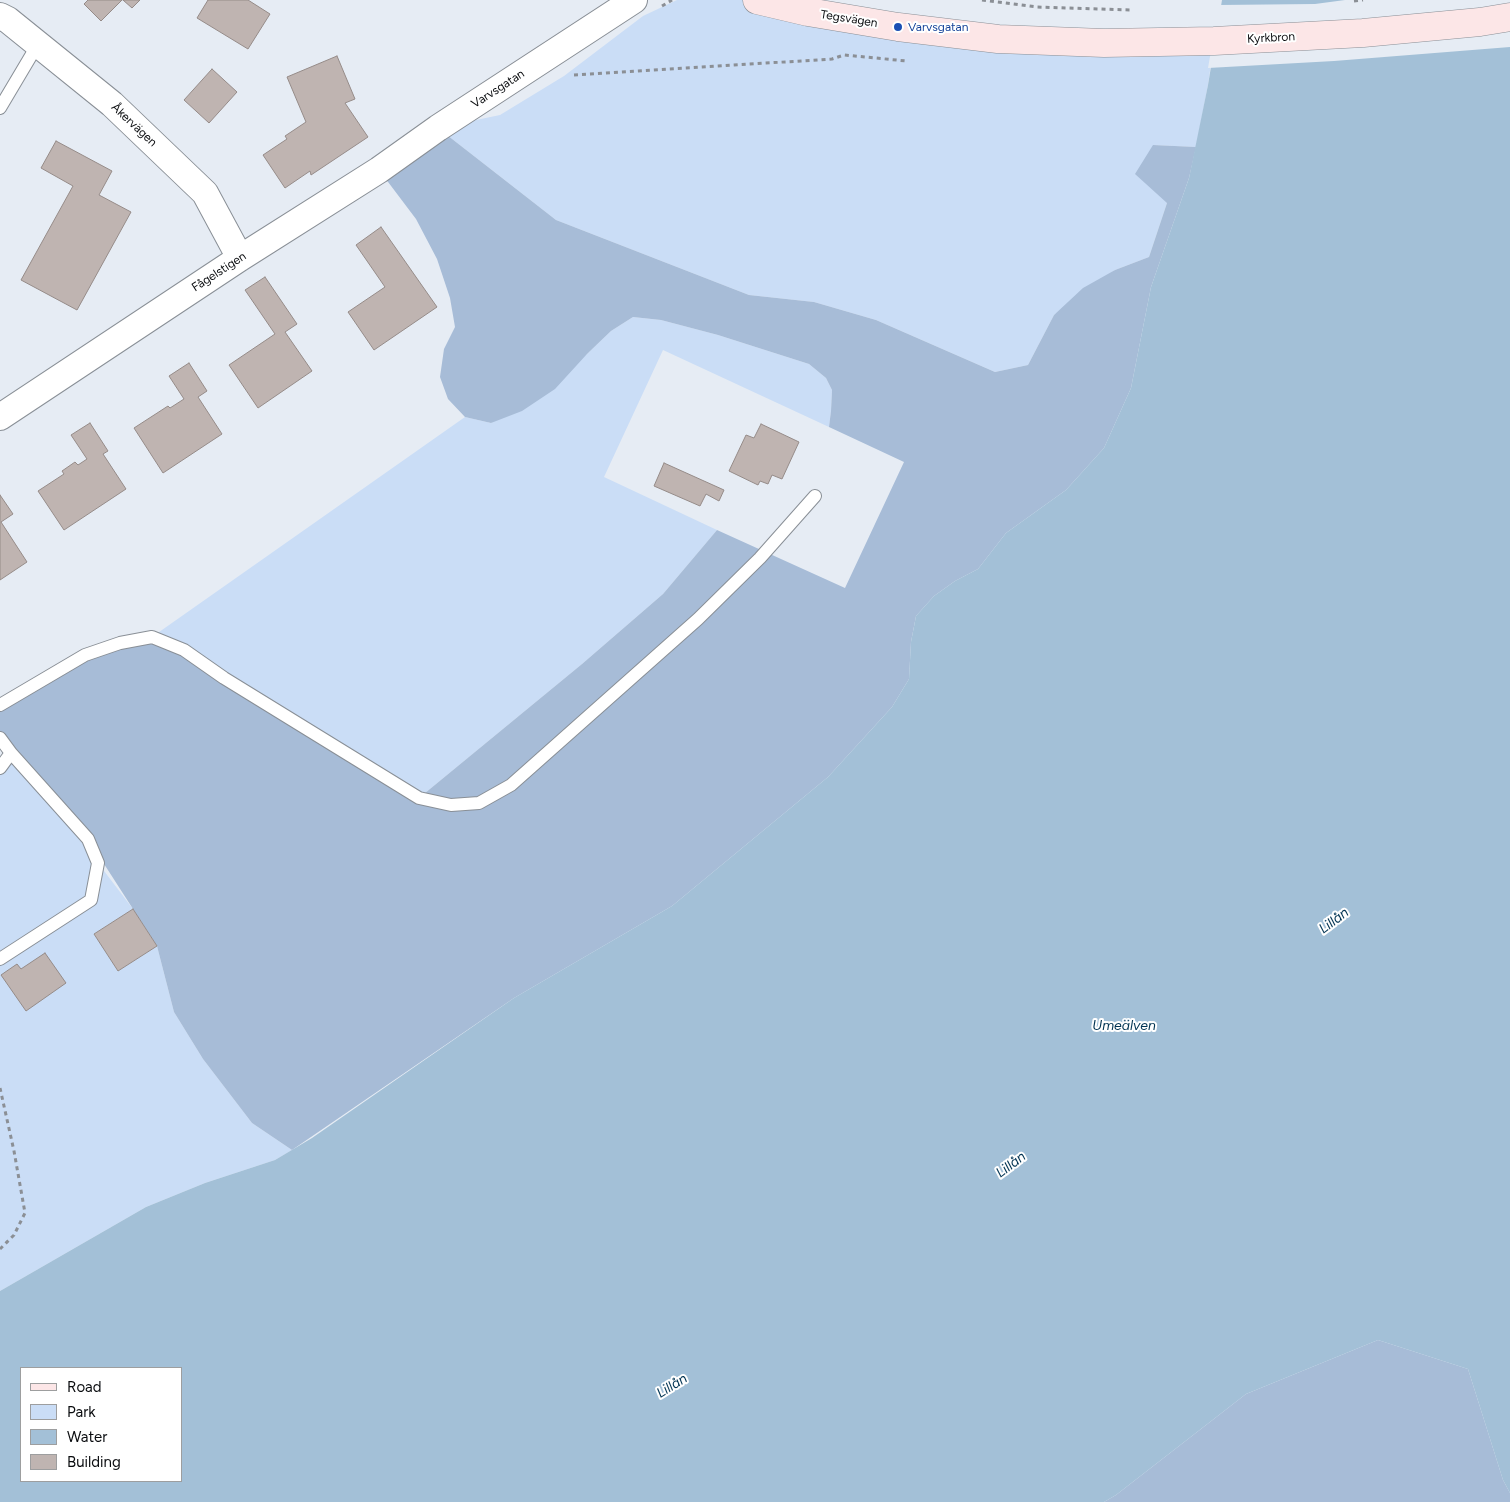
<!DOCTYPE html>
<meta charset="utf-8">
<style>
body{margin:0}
#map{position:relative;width:1510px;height:1502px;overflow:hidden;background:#e6ecf4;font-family:Figtree,sans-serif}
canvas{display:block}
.legend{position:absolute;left:20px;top:1367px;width:162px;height:115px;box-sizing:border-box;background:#fff;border:1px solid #9d9e9f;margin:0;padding:6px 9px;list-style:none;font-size:15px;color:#0a0c0f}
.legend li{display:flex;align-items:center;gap:10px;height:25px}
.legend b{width:25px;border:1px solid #9d9e9f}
</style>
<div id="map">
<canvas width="1510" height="1502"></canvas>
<ul class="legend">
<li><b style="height:6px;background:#fce6e7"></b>Road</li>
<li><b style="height:14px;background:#caddf6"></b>Park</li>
<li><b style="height:14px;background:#a3c0d7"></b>Water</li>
<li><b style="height:14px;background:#bfb4b1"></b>Building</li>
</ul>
</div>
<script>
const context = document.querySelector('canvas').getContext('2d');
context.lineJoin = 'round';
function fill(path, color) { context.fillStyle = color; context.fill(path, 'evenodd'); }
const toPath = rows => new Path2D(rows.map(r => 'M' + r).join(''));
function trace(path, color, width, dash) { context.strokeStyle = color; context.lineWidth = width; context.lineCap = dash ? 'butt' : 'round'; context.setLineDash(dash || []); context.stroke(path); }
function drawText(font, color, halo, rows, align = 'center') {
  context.font = font + ' Figtree,sans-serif'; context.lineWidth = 4; context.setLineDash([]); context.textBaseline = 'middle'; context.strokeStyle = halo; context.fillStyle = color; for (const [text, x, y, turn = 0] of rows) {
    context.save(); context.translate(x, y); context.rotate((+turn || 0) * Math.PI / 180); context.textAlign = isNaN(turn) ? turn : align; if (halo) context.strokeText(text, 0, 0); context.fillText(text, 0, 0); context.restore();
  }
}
const green = toPath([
 [677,0,757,0,808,12,1214,41,1208,85,1196,147,1153,145,1167,203,1149,257,1115,270,1054,315,1028,365,995,372,876,320,814,302,749,295,556,220,438,128,500,115,564,76,643,16],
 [633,317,661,320,718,335,809,364,826,378,832,390,831,411,829,427,663,350,604,477,717,530,663,594,582,664,419,798,152,637,465,417,491,423,587,354,611,331],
 [11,753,88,839,98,863,133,909,94,934,118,971,157,946,174,1012,203,1059,252,1123,292,1150,275,1160,205,1183,146,1207,0,1291,0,760]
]);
const forest = toPath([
 [438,128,556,220,749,295,814,302,876,320,995,372,1028,365,1054,315,1083,288,1115,270,1149,257,1167,203,1135,174,1153,145,1196,147,1189,178,1151,287,1131,388,1104,448,1066,490,1006,533,978,569,955,581,934,596,916,616,911,642,909,679,892,707,828,777,672,906,514,998,292,1150,252,1123,203,1059,174,1012,157,946,133,909,88,839,0,738,0,705,85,655,152,637,419,798,582,664,663,594,717,530,845,588,904,462,829,427,831,411,832,390,826,378,809,364,718,335,661,320,633,317,611,331,587,354,555,389,522,411,491,423,465,417,448,399,440,377,444,349,455,327,450,298,437,259,416,219,379,170],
 [1378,1340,1468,1369,1503,1480,1510,1493,1510,1502,1104,1502,1116,1495,1246,1394]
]);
const water = toPath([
 [1222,0,1510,0,1510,1493,1503,1480,1468,1369,1378,1340,1246,1394,1116,1495,1104,1502,0,1502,0,1291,146,1207,205,1183,275,1160,312,1138,514,998,672,906,828,777,892,707,909,679,911,642,916,616,934,596,955,581,978,569,1006,533,1066,490,1104,448,1131,388,1151,287,1189,178,1208,85],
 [21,1368,181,1368,181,1481,21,1481]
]);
const pier = toPath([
 [1345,0,1510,0,1510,47,1334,61,1208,68,1219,5,1315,4]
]);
const building = toPath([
 [88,0,122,0,101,21,84,4,88,0],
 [123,0,140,0,132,8,123,0],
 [208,0,248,0,270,14,248,49,197,18,208,0],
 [337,56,355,99,345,103,368,137,311,175,310,171,285,188,263,155,287,139,285,136,306,122,287,77,337,56],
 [212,69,237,92,209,123,184,100,212,69],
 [56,141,112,171,99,195,131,212,77,310,21,280,73,186,41,168,56,141],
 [381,227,437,307,374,350,348,312,385,287,356,245,381,227],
 [265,277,297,324,285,332,312,371,258,408,229,365,275,334,245,290,265,277],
 [189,363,207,391,198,397,222,434,163,473,134,428,168,406,170,408,184,399,169,376,189,363],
 [90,423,108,451,103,454,126,489,64,530,38,491,64,474,62,471,75,462,78,465,87,459,71,435,90,423],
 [761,424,799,442,782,479,772,475,768,484,760,481,758,485,729,471,746,435,754,438,761,424],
 [664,463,724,490,719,501,706,494,700,506,654,486,664,463],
 [0,495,13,514,1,522,27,562,0,580,0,495],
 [133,909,157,946,118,971,94,934,133,909],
 [45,953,66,983,26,1011,1,975,17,964,21,969,45,953]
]);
const path = toPath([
 [982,0,1037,7,1133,10],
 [1354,1,1363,0],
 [662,6,672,0],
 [574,75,832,59,844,55,907,61],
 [0,1088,14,1151,25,1213,14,1235,0,1249]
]);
const lane = toPath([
 [0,108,38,44],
 [0,705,85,655,120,643,152,637,184,650,224,678,419,798,451,805,479,803,511,785,698,619,760,558,815,496],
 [0,738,11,753,88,839,98,863,91,900,0,959],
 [0,768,11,753]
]);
const street = toPath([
 [0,16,8,20,112,104,205,193,240,258],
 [0,417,240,258,379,170,438,128,634,0]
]);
const secondary = toPath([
 [757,0,808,12,898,27,998,39,1104,43,1214,41,1363,33,1480,22,1510,17]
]);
const markers = [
 [898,27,5,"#1a4fb4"]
];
const streetNames = [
 ["Tegsvägen",849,19,9],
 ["Kyrkbron",1271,38,-3],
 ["Varvsgatan",498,89,-33],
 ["Åkervägen",134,125,43],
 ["Fågelstigen",219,272,-33]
];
const transitNames = [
 ["Varvsgatan",908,27]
];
const waterNames = [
 ["Lillån",1334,921,-37],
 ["Umeälven",1124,1026],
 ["Lillån",1011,1165,-37],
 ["Lillån",672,1386,-32]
];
fill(green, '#caddf6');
fill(forest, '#a7bcd7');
fill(water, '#a3c0d7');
fill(pier, '#e6ecf4');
fill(building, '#bfb4b1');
trace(building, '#958b88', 1);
trace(lane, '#898f96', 14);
trace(street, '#898f96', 28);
trace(secondary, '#898f96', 29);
trace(path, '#8b8f95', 3, [4, 4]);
trace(lane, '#fff', 12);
trace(street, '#fff', 26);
trace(secondary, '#fce6e7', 28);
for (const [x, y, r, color] of markers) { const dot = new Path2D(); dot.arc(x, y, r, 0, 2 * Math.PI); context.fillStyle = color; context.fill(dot); trace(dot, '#fff', 2); }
drawText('12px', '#0a0c0f', '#fff', streetNames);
drawText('12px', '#164399', '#fff', transitNames, 'left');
drawText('italic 14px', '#003352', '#fff', waterNames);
</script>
